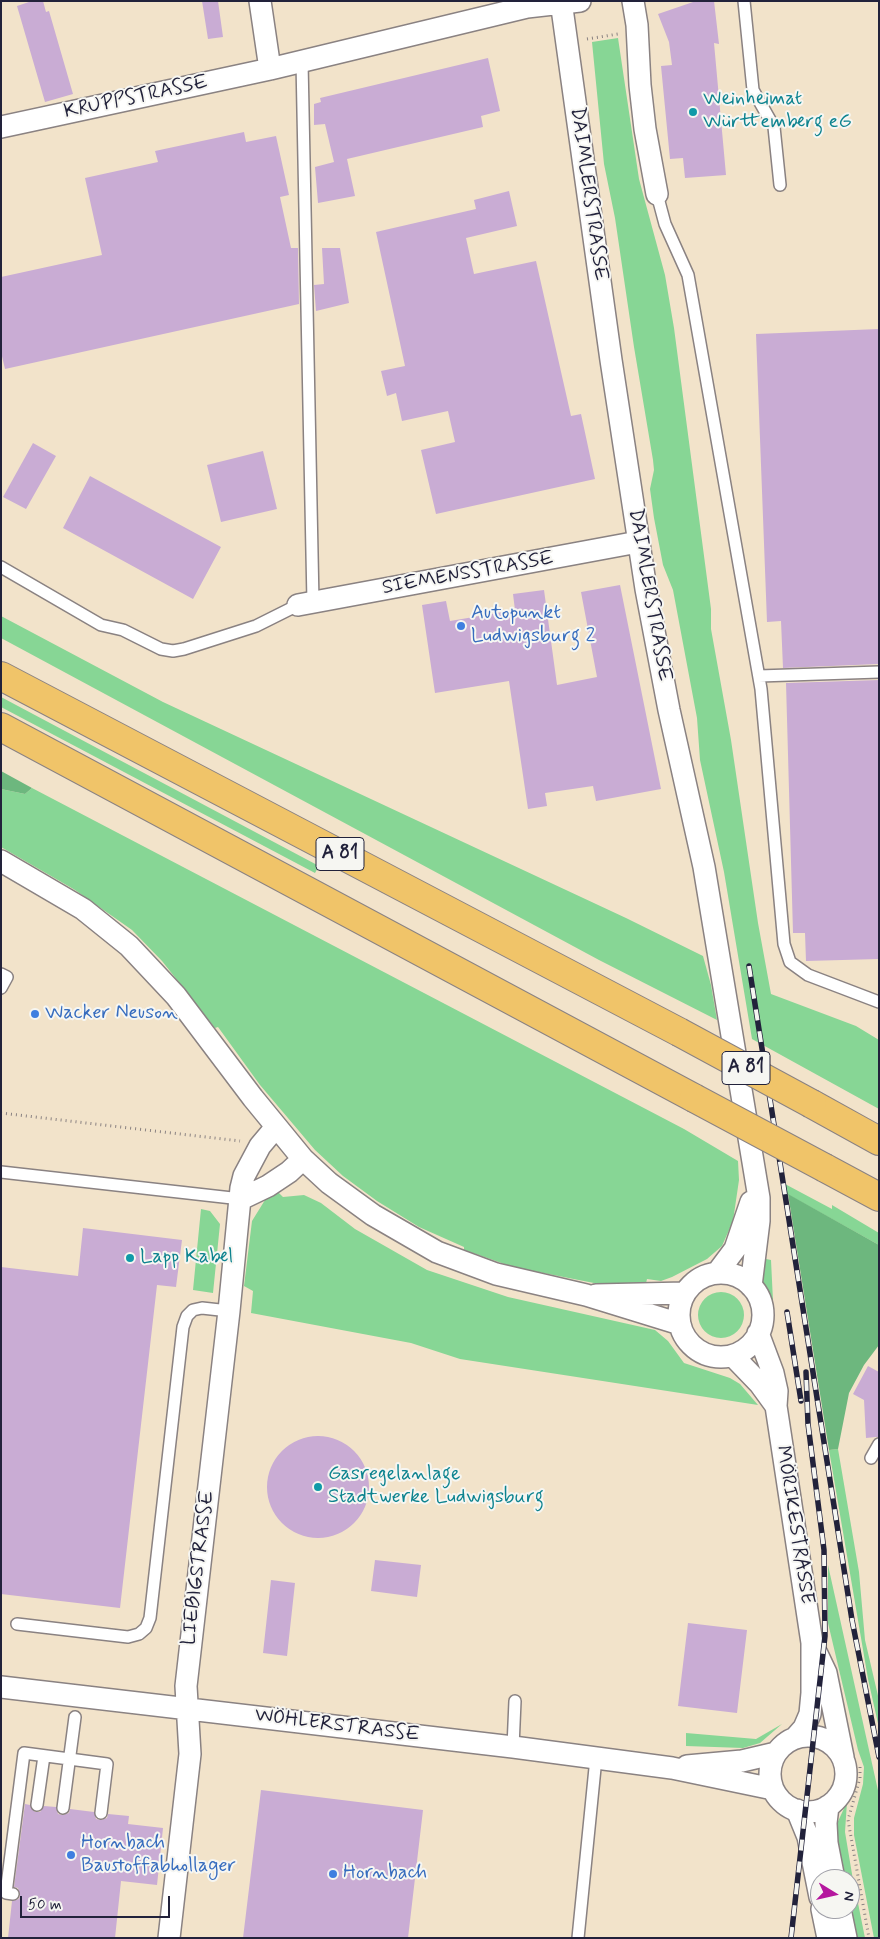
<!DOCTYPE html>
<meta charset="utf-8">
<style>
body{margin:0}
#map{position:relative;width:880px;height:1939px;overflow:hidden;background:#f2e3ca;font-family:Mynerve,sans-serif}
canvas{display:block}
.frame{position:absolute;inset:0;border:2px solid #22223b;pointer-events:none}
.north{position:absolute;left:810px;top:1869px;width:50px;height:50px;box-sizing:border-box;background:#f6f6f2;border:1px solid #a1a1a9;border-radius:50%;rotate:99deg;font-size:14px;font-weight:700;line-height:20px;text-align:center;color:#22223b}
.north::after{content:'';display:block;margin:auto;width:18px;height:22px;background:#b5179e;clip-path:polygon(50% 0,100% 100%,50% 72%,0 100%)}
.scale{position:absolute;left:20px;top:1896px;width:150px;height:22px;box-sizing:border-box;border:2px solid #22223b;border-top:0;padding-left:6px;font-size:15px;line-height:18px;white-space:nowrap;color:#22223b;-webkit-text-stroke:4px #f6f6f2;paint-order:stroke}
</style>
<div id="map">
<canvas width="880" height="1939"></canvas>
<div class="frame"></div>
<div class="north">N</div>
<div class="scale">50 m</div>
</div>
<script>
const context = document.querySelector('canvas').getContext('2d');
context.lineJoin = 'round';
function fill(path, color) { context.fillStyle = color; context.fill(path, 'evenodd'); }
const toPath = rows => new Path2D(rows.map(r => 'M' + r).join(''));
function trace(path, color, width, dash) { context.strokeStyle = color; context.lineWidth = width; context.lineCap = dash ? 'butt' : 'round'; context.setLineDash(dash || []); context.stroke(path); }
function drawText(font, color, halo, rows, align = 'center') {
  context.font = font + ' Mynerve,sans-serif'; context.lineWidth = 4; context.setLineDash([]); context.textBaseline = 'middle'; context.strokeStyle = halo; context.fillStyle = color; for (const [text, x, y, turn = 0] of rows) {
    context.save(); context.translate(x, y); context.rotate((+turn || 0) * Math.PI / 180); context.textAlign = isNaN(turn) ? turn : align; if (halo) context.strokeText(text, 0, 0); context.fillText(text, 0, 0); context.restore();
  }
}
const green = toPath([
 [618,38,639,179,665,275,674,328,711,609,711,629,731,740,758,923,771,994,856,1026,879,1040,879,1109,752,1039,724,872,700,760,697,718,673,590,663,565,654,518,650,489,654,470,653,460,634,347,615,218,604,164,592,42],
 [1,616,163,702,626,918,703,956,711,985,717,1020,599,960,1,638],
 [1,697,319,866,315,873,1,707],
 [32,788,684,1129,738,1161,739,1180,733,1221,722,1246,707,1259,672,1277,661,1281,647,1279,645,1288,604,1285,513,1267,473,1253,464,1250,464,1247,419,1227,377,1201,343,1176,315,1150,260,1085,218,1027,215,1028,162,961,132,930,75,890,1,847,1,789,25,794],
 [785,1184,832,1209,832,1205,879,1233,879,1245,787,1194],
 [277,1191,283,1197,304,1195,321,1203,355,1229,427,1270,508,1297,655,1330,668,1341,684,1363,730,1378,740,1384,758,1405,460,1359,411,1343,251,1313,253,1291,244,1286,252,1221,265,1200],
 [201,1209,210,1211,220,1224,213,1293,193,1290],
 [761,1258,771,1260,773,1301,770,1301,763,1284],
 '698 1315a23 23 0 1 1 46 0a23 23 0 1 1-46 0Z',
 [838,1449,859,1572,865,1640,879,1700,879,1728,868,1679,829,1450],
 [828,1565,879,1795,879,1938,874,1938,854,1835,854,1818,863,1784,864,1767,858,1750,828,1623],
 [782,1724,760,1743,743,1748,686,1746,686,1733,756,1739],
 [847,1802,845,1832,853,1880,850,1884,850,1879,840,1879,834,1830],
 [850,1897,856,1899,858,1903,865,1938,851,1938]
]);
const forest = toPath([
 [1,771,32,788,25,794,1,789],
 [788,1194,879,1245,879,1345,864,1365,849,1393,838,1449,829,1450]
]);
const building = toPath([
 [32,1,43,1,46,12,49,11,73,94,45,102,17,6],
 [202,1,218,1,223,37,208,39],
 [696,1,714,1,719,44,714,43,726,175,685,178,683,158,670,159,661,66,672,65,669,42,658,14],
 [488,58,500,111,481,116,483,127,347,159,355,196,318,203,315,167,334,162,325,124,314,125,314,104,321,102,320,98],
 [244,132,246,142,276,136,289,195,280,197,291,248,298,248,299,304,5,369,1,352,1,277,102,255,85,178,158,162,155,151],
 [509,191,517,226,466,238,474,274,536,261,571,416,581,414,595,479,436,514,421,450,455,442,448,411,402,421,396,393,387,396,381,371,405,366,376,232,476,209,474,200],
 [322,248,340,248,349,303,316,311,314,285,324,284],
 [879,329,879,664,783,668,781,621,767,622,756,334],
 [33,443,56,456,26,509,3,497],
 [263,451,277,509,221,522,207,465],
 [90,476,221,547,193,599,63,528],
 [620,585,661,789,596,801,593,786,545,793,547,806,528,809,509,681,435,693,422,605,446,601,450,621,515,610,513,594,544,590,557,685,597,677,581,592],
 [879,680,879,959,806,961,805,933,793,933,786,683],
 [83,1228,182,1240,176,1287,157,1285,120,1608,1,1594,1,1267,78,1276],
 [868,1366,879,1372,879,1437,876,1437,866,1438,864,1400,853,1394],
 '267 1487a51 51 0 1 1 102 0a51 51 0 1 1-102 0Z',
 [375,1560,421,1565,417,1597,371,1591],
 [271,1580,295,1583,287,1656,263,1653],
 [688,1623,747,1630,737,1713,678,1706],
 [261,1790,423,1810,408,1938,243,1938],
 [25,1804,30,1805,35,1812,40,1812,44,1806,56,1807,58,1814,63,1815,69,1813,70,1809,94,1812,96,1819,101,1820,107,1818,108,1814,129,1816,128,1824,163,1828,157,1885,121,1881,115,1938,8,1938,12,1901,19,1899,20,1895,18,1888,14,1887]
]);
const path = toPath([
 [587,39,618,34],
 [1,1113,240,1141],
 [860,1767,860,1778,848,1820,869,1938]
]);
const lane = toPath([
 [744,1,753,90,774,127,780,185],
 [302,62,313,602],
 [657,194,665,224,688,275,761,689,784,944,790,962,808,975,879,1002],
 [1,567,101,625,123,630,161,649,173,651,184,649,256,626,298,605],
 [759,676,879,672],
 [1,974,7,977,1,988],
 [1,1172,241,1199],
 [871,1458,879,1444],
 [17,1624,128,1637,139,1634,146,1628,150,1618,183,1327,187,1316,193,1310,202,1308,229,1311],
 [513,1747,515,1701],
 [37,1805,44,1756],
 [63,1808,75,1717],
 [13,1894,6,1893,24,1753,107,1764,101,1813],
 [578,1938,596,1758]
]);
const street = toPath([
 [260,1,270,69],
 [561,1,611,360,646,589,669,710,704,867,759,1198,759,1221,751,1286],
 [633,1,637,25,640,85,645,129,657,194],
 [1,127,270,69,527,7,580,1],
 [298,605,638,542],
 [1,861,83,909,129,946,176,996,253,1098,303,1159,329,1183,373,1215,437,1252,496,1274,586,1295,680,1324],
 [241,1199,268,1186,289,1172,303,1159],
 [717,1273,735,1249,751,1202],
 '679 1315a42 42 0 1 1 84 0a42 42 0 1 1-84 0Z',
 [596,1295,685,1293],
 [758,1333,773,1373,777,1391,776,1406,812,1643,812,1693,810,1714,804,1728,796,1737],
 [733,1356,760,1384,776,1406],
 [817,1654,826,1673,843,1757],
 [1,1687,513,1747,672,1768,773,1789],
 '770 1774a38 38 0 1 1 76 0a38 38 0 1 1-76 0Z',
 [687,1766,742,1761,776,1753],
 [828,1806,826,1823,827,1843,834,1879],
 [797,1810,808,1837,820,1897],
 [822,1909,828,1938],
 [840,1909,846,1938],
 [169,1938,190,1754,186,1686,229,1311,241,1188,244,1176,260,1146,276,1127]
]);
const highway = toPath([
 [1,676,679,1032],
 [1,727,694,1098],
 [812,1104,879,1141],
 [825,1168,879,1197]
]);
const rail = toPath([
 [749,966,852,1620,879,1757],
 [787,1312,801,1401],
 [791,1938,825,1636,824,1550,808,1424,806,1372]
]);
const highwayBridge = toPath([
 [679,1032,812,1104],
 [694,1098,825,1168]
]);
const markers = [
 [693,112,5,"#0f9aa8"],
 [461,626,5,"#3f7fe0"],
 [35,1014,5,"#3f7fe0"],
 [130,1258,5,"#0f9aa8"],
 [318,1487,5,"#0f9aa8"],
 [71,1855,5,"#3f7fe0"],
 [333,1874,5,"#3f7fe0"]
];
const shields = [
 [340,854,48],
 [746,1068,48]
];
const shieldNames = [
 ["A 81",340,854],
 ["A 81",746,1068]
];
const streetNames = [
 ["KRUPPSTRASSE",136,98,-12],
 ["DAIMLERSTRASSE",588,194,82],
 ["SIEMENSSTRASSE",468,574,-10],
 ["DAIMLERSTRASSE",649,595,80],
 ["MÖRIKESTRASSE",794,1525,81],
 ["LIEBIGSTRASSE",199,1568,-83],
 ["WÖHLERSTRASSE",337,1726,7]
];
const cultureNames = [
 ["Weinheimat",703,100],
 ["Württemberg eG",703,123],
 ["Lapp Kabel",140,1258],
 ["Gasregelanlage",328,1475],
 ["Stadtwerke Ludwigsburg",328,1498]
];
const shopNames = [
 ["Autopunkt",471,614],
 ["Ludwigsburg 2",471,637],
 ["Wacker Neuson",45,1014],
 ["Hornbach",81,1844],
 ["Baustoffabhollager",81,1867],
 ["Hornbach",343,1874]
];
fill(green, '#87d695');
fill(forest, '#6db77e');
fill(building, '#c9acd4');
trace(lane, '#8a8282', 14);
trace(street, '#8a8282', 24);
trace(highway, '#8a8282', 30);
trace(path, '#8a8282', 3, [1, 4]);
trace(lane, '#fff', 11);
trace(street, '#fff', 21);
trace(highway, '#f0c469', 28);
trace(rail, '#22223b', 5.5);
trace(rail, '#f6f6f2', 4, [11]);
trace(highwayBridge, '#8a8282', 30, []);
trace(highwayBridge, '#f0c469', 28);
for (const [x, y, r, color] of markers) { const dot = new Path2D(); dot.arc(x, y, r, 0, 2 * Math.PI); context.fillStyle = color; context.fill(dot); trace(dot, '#f6f6f2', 2); }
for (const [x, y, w] of shields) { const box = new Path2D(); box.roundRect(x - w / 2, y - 16.5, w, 33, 4); context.fillStyle = '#f6f6f2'; context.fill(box); trace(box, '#22223b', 1); }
drawText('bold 19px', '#22223b', null, shieldNames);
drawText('20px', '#22223b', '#f6f6f2', streetNames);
drawText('20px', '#0d838f', '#f6f6f2', cultureNames, 'left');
drawText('20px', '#366cbe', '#f6f6f2', shopNames, 'left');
</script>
